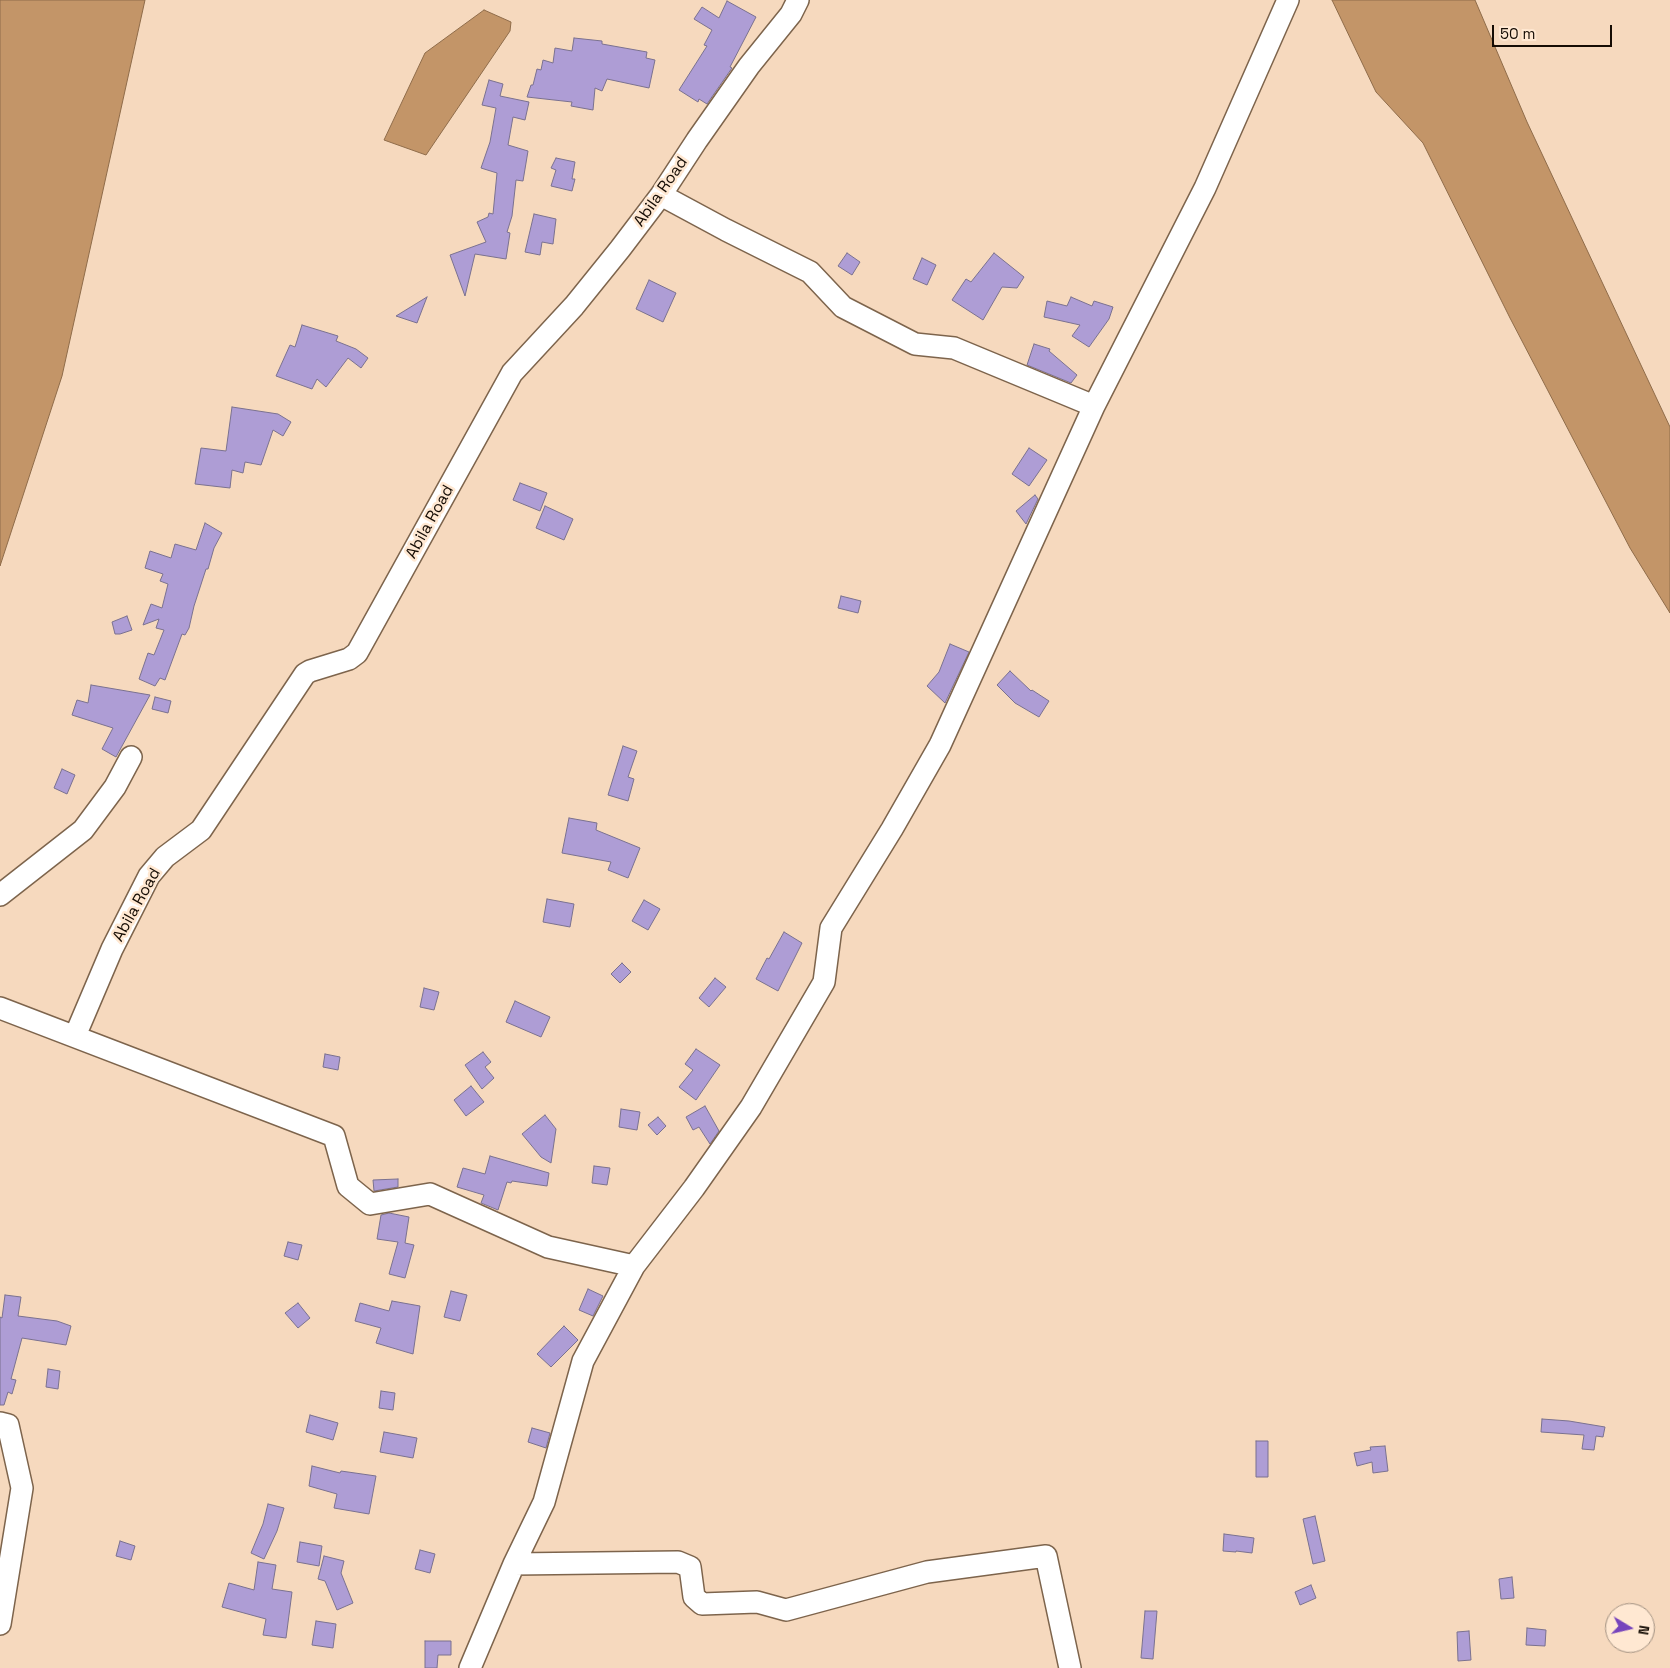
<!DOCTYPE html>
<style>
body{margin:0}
#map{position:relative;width:1670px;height:1668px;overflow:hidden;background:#f6d9be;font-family:"Space Grotesk",sans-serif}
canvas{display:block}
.north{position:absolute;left:1605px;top:1603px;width:50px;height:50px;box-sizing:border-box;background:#ffe8d2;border:1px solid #a19080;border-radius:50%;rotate:99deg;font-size:14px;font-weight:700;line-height:20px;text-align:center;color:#150c04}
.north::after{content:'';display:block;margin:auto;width:18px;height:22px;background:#7644bc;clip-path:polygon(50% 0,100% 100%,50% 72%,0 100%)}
.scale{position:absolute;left:1492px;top:25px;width:120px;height:22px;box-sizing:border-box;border:2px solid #150c04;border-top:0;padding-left:6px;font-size:15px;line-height:18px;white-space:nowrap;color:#150c04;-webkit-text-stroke:4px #ffe8d2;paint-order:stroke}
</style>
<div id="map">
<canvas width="1670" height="1668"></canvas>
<div class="north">N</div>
<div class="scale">50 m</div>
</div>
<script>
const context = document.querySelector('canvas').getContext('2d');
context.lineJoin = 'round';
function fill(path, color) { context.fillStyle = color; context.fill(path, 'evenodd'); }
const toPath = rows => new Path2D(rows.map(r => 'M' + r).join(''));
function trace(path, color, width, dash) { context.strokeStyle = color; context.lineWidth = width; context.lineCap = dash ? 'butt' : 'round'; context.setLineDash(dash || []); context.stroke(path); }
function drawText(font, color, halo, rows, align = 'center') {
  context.font = font + ' "Space Grotesk",sans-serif'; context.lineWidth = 5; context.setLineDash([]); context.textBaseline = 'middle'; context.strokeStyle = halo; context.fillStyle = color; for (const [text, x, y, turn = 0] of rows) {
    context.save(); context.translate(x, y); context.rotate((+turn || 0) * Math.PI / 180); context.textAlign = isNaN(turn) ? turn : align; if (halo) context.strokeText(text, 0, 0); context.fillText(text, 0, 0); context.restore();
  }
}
const water = toPath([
 [0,0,145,0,62,376,0,566,0,0],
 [1332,0,1475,0,1527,122,1670,427,1670,613,1630,548,1510,318,1423,143,1376,92,1332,0],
 [484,10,511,22,510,31,426,155,384,140,425,53,484,10]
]);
const building = toPath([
 [727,1,756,17,730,67,732,68,707,104,699,99,698,102,679,90,707,46,704,45,712,30,694,19,702,7,719,18,727,1],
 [574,38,602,41,602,44,647,52,646,58,655,60,649,88,607,79,602,91,595,88,593,110,571,106,572,102,527,97,531,85,533,85,537,69,541,70,543,60,553,63,555,48,572,51,574,38],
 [489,80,503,84,500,96,529,102,525,120,513,117,508,145,528,151,523,181,516,180,512,216,507,232,510,233,506,259,475,254,465,296,450,255,486,242,477,222,488,217,489,213,493,214,497,173,481,168,490,142,496,108,482,105,489,80],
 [556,158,575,162,572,179,575,179,572,191,551,186,556,170,551,168,556,158],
 [534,214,556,219,553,244,542,242,540,255,525,252,534,214],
 [847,253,860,262,852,275,838,266,847,253],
 [994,253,1024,277,1017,288,1002,287,983,320,952,300,966,279,971,282,994,253],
 [922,258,936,265,927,285,913,279,922,258],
 [649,280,676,293,663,322,636,309,649,280],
 [427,297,417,323,396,316,427,297],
 [1071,297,1092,306,1094,301,1113,307,1109,319,1089,347,1072,336,1080,325,1044,317,1047,301,1067,306,1071,297],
 [302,325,338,336,336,341,356,349,368,358,361,368,348,358,326,387,317,379,312,389,276,376,290,345,295,347,302,325],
 [1034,344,1050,349,1049,351,1077,375,1071,383,1027,365,1034,344],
 [232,407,278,414,291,422,283,436,273,430,261,465,245,462,243,473,232,470,230,488,195,484,201,448,226,451,232,407],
 [1029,448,1047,460,1029,486,1012,474,1029,448],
 [520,483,547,493,540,511,513,500,520,483],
 [1035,495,1038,499,1026,524,1016,511,1035,495],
 [545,506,573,519,564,540,536,528,545,506],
 [205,523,222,533,214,548,208,569,206,569,194,606,189,628,185,635,182,634,165,680,160,678,155,686,139,679,148,653,154,655,164,630,156,628,159,619,143,625,151,604,162,608,168,584,160,581,163,574,145,568,150,551,171,558,175,544,196,550,205,523],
 [841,596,861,601,858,613,838,608,841,596],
 [127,616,132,630,120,634,115,634,112,622,127,616],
 [950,644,969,652,945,703,927,686,939,672,950,644],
 [1010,671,1031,691,1032,690,1049,701,1039,717,1015,703,997,685,1010,671],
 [91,685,150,695,116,757,102,749,113,728,72,715,77,700,88,703,91,685],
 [155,697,171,701,168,713,152,709,155,697],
 [623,746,637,751,628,777,634,779,628,801,608,795,623,746],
 [62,769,75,775,67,794,54,788,62,769],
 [569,818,597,823,596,830,640,848,628,878,608,870,611,862,562,853,569,818],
 [547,899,574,904,570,927,543,922,547,899],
 [644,900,660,909,648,930,632,921,644,900],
 [784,932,802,943,778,991,756,979,767,958,769,959,784,932],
 [622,963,631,972,620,983,611,974,622,963],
 [715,978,726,987,709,1007,699,998,715,978],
 [424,988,439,992,434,1010,420,1007,424,988],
 [515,1001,550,1017,541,1037,506,1022,515,1001],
 [696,1049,720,1065,696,1100,679,1087,693,1070,685,1064,696,1049],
 [483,1052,491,1062,485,1067,494,1078,482,1089,465,1065,483,1052],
 [325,1054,340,1057,338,1070,323,1067,325,1054],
 [471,1086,484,1102,466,1116,454,1100,471,1086],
 [705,1106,719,1131,710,1144,699,1127,693,1130,686,1117,705,1106],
 [621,1109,640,1112,637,1130,619,1127,621,1109],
 [545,1115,556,1129,551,1163,541,1157,522,1134,545,1115],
 [658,1117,666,1126,657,1135,648,1125,658,1117],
 [490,1156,549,1173,547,1186,512,1181,511,1183,507,1182,498,1210,481,1203,484,1195,457,1187,463,1168,485,1174,490,1156],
 [594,1166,610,1168,607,1185,592,1183,594,1166],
 [398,1179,398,1187,374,1191,373,1180,398,1179],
 [389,1213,409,1217,405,1243,414,1245,405,1278,389,1274,398,1242,377,1239,381,1215,389,1213],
 [288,1242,302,1245,298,1260,284,1256,288,1242],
 [588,1289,603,1296,593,1316,579,1310,588,1289],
 [451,1291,467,1295,460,1321,444,1317,451,1291],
 [5,1295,21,1297,18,1316,57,1321,71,1326,66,1345,22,1338,11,1379,16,1380,12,1394,8,1392,4,1405,0,1405,0,1317,2,1318,5,1295],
 [392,1301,420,1306,413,1354,376,1343,381,1328,355,1321,360,1303,389,1311,392,1301],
 [298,1303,310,1318,298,1328,285,1313,298,1303],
 [564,1326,578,1340,551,1367,537,1354,564,1326],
 [48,1369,60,1371,58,1389,46,1387,48,1369],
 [381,1391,395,1393,393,1410,379,1408,381,1391],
 [310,1415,338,1423,333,1440,306,1432,310,1415],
 [1542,1419,1569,1421,1605,1427,1603,1437,1596,1436,1594,1450,1582,1449,1584,1435,1541,1432,1542,1419],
 [532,1428,550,1433,546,1448,528,1442,532,1428],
 [384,1432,417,1438,413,1458,380,1452,384,1432],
 [1256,1441,1268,1441,1268,1477,1256,1477,1256,1441],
 [1385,1446,1388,1471,1373,1473,1372,1462,1357,1466,1354,1453,1371,1450,1370,1447,1385,1446],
 [312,1466,340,1473,341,1471,376,1476,369,1514,334,1508,337,1494,309,1486,312,1466],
 [268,1504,284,1508,277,1531,264,1559,251,1553,263,1524,268,1504],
 [1315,1516,1325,1561,1313,1564,1303,1519,1315,1516],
 [1224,1534,1254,1538,1252,1553,1236,1551,1236,1552,1223,1551,1224,1534],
 [120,1541,135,1546,131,1560,116,1556,120,1541],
 [300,1542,322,1546,319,1566,297,1562,300,1542],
 [420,1550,435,1554,430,1573,415,1569,420,1550],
 [324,1556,344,1561,341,1573,353,1603,337,1610,325,1581,318,1579,324,1556],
 [258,1562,276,1565,272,1589,292,1592,286,1638,263,1635,266,1619,222,1607,229,1583,254,1590,258,1562],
 [1512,1577,1514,1598,1501,1599,1499,1579,1512,1577],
 [1311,1585,1316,1598,1300,1605,1295,1592,1311,1585],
 [1145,1611,1157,1611,1153,1659,1141,1658,1145,1611],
 [316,1621,336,1624,333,1648,312,1645,316,1621],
 [1527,1628,1546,1630,1545,1646,1526,1645,1527,1628],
 [1469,1631,1471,1660,1458,1661,1457,1632,1469,1631],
 [425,1641,451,1641,451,1655,438,1655,437,1668,425,1668,425,1641]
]);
const minor = toPath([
 [661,195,726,230,810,272,843,307,915,344,954,348,1094,406],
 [0,895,83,830,115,787,131,757],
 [0,1008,334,1136,348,1186,370,1204,430,1194,548,1247,634,1266],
 [75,1036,112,949,149,876,165,857,201,830,305,674,310,671,349,659,357,653,512,373,574,306,620,249,661,195,697,140,749,66,791,14,798,0],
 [0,1423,8,1425,22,1488,0,1624],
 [514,1564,678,1562,690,1567,694,1597,702,1604,757,1602,786,1610,927,1572,1046,1556,1070,1668],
 [470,1668,514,1564,544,1502,583,1361,634,1266,694,1188,751,1107,824,982,831,928,892,829,940,745,1094,406,1205,188,1288,0]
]);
const streetNames = [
 ["Abila Road",661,192,-55],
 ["Abila Road",430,522,-61],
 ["Abila Road",137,905,-61]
];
fill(water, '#c39568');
trace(water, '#8f6c4a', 1);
fill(building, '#ae9dd5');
trace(building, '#7a718f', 1);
trace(minor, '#7d644c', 24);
trace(minor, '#fff', 21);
drawText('16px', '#150c04', '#ffe8d2', streetNames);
</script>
